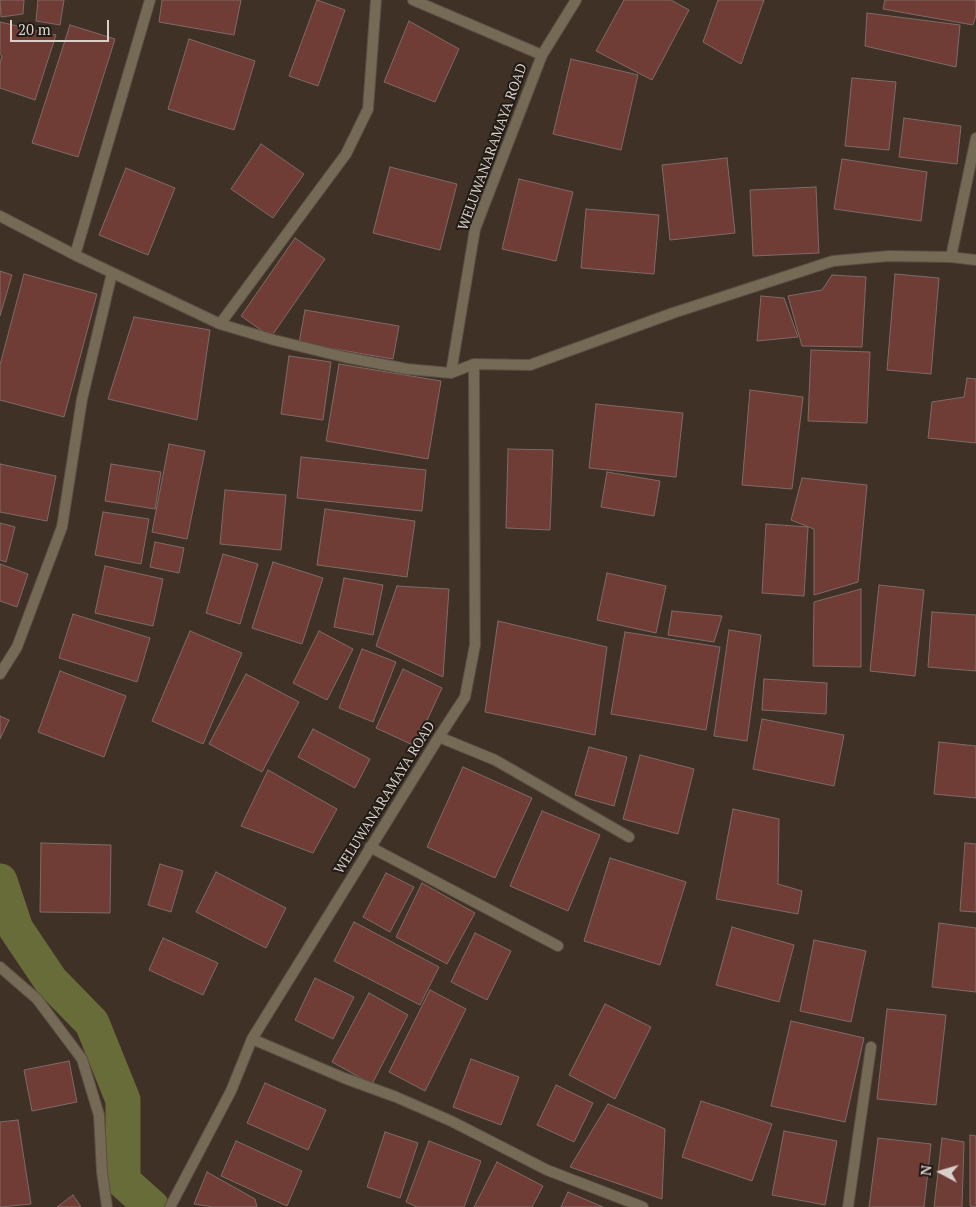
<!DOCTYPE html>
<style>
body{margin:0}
#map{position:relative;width:976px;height:1207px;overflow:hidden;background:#403127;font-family:"PT Serif",serif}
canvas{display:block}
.north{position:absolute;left:916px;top:1147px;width:50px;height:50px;-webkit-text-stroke:4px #211b16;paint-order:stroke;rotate:276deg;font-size:14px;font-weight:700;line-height:20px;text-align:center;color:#d9d0c9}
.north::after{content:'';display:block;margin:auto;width:18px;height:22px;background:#d9d0c9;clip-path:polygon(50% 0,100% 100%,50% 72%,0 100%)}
.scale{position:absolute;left:10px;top:20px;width:99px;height:22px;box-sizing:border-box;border:2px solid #d9d0c9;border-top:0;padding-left:6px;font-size:15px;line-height:18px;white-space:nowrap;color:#d9d0c9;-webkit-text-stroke:4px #211b16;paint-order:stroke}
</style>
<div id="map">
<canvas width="976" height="1207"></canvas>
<div class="north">N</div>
<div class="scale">20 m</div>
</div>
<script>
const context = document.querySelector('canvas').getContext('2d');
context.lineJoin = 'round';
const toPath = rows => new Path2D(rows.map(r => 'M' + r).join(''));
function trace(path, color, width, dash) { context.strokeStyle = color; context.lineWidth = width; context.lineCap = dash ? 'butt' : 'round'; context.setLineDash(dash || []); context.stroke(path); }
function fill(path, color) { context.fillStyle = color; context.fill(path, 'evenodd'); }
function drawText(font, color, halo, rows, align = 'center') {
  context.font = font + ' "PT Serif",serif'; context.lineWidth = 4; context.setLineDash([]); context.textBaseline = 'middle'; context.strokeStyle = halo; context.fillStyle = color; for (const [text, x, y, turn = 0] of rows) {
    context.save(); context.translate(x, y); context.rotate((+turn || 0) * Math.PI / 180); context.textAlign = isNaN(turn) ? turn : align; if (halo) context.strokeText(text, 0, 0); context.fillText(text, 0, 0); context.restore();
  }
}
const canal = toPath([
 [0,881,16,929,51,981,92,1023,123,1100,123,1181,152,1207]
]);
const building = toPath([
 [0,0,24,0,23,14,1,17,0,0],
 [38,0,64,0,60,25,36,21,38,0],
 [162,0,241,0,234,35,159,22,162,0],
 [317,0,345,10,318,86,289,76,317,0],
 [624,0,671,0,689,10,652,80,596,51,624,0],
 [718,0,764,0,741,64,703,42,718,0],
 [885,0,976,0,976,15,973,25,883,9,885,0],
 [867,13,960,25,956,67,865,46,867,13],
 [409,21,459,49,435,102,384,82,409,21],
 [0,22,56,35,35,100,0,88,0,63,2,56,0,54,0,22],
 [70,25,115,39,78,157,32,143,70,25],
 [189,39,255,61,234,130,168,109,189,39],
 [571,59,638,75,621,150,553,134,571,59],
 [852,78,896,82,889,150,845,146,852,78],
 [904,118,961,126,957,164,899,157,904,118],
 [261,144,304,174,273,218,231,189,261,144],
 [727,158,735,233,670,240,662,165,727,158],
 [842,159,927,172,921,221,834,209,842,159],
 [390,167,457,184,440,250,373,233,390,167],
 [126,168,175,188,148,255,99,235,126,168],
 [519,179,573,192,556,261,502,249,519,179],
 [816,187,819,253,753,256,750,190,816,187],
 [586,209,659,215,654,274,581,268,586,209],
 [295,238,325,259,271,337,241,316,295,238],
 [0,271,12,275,0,316,0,271],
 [24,274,97,294,64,417,0,400,0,365,24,274],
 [895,274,939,278,931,374,887,370,895,274],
 [832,275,866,277,862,347,802,346,788,296,822,290,832,275],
 [761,296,784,298,798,337,757,341,761,296],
 [305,310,399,326,393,359,299,343,305,310],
 [134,317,210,330,197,420,108,399,134,317],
 [811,350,870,352,867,423,808,421,811,350],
 [289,356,331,362,323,420,281,414,289,356],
 [339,364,441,381,428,459,326,441,339,364],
 [967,378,976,379,976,443,928,438,932,402,964,397,967,378],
 [750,390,803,397,792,489,742,485,750,390],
 [596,404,683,413,676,477,589,468,596,404],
 [169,444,205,451,187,539,152,532,169,444],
 [508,449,553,450,550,530,506,528,508,449],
 [301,457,426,470,422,511,297,498,301,457],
 [0,464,56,476,47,521,0,512,0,464],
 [111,464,161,472,155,509,105,501,111,464],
 [607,472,660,481,654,516,601,507,607,472],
 [802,478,867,485,858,582,814,595,814,529,791,520,802,478],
 [225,490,286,495,281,550,220,544,225,490],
 [325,509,415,521,407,577,317,565,325,509],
 [103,512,149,519,141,564,95,555,103,512],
 [0,523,15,527,6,562,0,560,0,523],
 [766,524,808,527,804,596,762,593,766,524],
 [155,542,184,548,179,573,150,567,155,542],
 [223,554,258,564,240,624,206,613,223,554],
 [273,562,323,578,302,644,252,628,273,562],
 [0,564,28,574,17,607,0,601,0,564],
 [105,566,163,579,153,626,95,613,105,566],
 [607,573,666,586,656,633,597,620,607,573],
 [344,578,383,585,373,635,334,627,344,578],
 [879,585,924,590,915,676,870,671,879,585],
 [397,586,449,589,443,677,376,646,397,586],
 [861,589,861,667,813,666,814,602,861,589],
 [672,611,722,616,714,642,668,635,672,611],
 [932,612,976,615,976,671,928,667,932,612],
 [73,614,150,638,137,682,59,658,73,614],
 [498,621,607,647,595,735,485,712,498,621],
 [729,630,761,635,747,741,714,736,729,630],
 [190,631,242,653,203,744,152,721,190,631],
 [319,631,353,649,327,700,293,683,319,631],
 [625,632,720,647,706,730,611,714,625,632],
 [362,649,396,662,373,722,339,708,362,649],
 [403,669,442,688,415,746,376,728,403,669],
 [60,671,126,696,104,757,38,732,60,671],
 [246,674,299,702,262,772,209,744,246,674],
 [764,679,827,683,826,714,762,710,764,679],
 [0,716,9,720,0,739,0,716],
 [762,719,844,735,834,786,753,769,762,719],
 [313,729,370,759,355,788,298,757,313,729],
 [939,742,976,746,976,798,934,794,939,742],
 [589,747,627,757,614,806,575,795,589,747],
 [640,755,694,769,678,834,623,819,640,755],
 [463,767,532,798,495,878,427,847,463,767],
 [268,770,337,809,313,853,241,826,268,770],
 [733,809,779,819,778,884,802,891,798,914,716,899,733,809],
 [542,811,600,835,568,911,510,886,542,811],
 [41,843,111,845,110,913,40,912,41,843],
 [965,843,976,844,976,912,960,911,965,843],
 [610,858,686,882,660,965,584,941,610,858],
 [160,864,183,871,171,912,148,905,160,864],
 [216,872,286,908,266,948,196,912,216,872],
 [386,873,414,887,390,932,363,917,386,873],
 [422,883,475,913,447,964,396,937,422,883],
 [354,922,439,967,420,1005,334,961,354,922],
 [939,923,976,928,976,992,932,987,939,923],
 [732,927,794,945,779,1002,716,985,732,927],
 [475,933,511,951,487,1000,451,982,475,933],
 [163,938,218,963,203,995,149,970,163,938],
 [814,940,866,951,851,1022,800,1011,814,940],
 [315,978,354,997,333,1039,295,1020,315,978],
 [430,990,466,1009,425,1091,389,1072,430,990],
 [369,993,408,1015,372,1084,332,1062,369,993],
 [605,1004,651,1027,615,1099,569,1075,605,1004],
 [887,1009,946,1015,936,1105,877,1099,887,1009],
 [791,1021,864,1038,845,1122,771,1106,791,1021],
 [471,1059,519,1077,501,1125,453,1107,471,1059],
 [69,1061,77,1102,32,1111,24,1070,69,1061],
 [265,1083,326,1110,308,1150,247,1123,265,1083],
 [556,1085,593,1103,574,1142,537,1125,556,1085],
 [701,1101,772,1124,752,1181,682,1157,701,1101],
 [608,1104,665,1129,662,1199,570,1167,608,1104],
 [18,1120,31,1204,0,1207,0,1122,18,1120],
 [784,1131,837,1141,825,1205,772,1195,784,1131],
 [385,1132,418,1143,400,1198,367,1187,385,1132],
 [970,1135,976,1136,976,1207,970,1206,970,1135],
 [878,1138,931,1144,924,1207,869,1207,878,1138],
 [942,1138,964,1142,962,1207,934,1207,942,1138],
 [236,1141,302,1171,287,1206,221,1176,236,1141],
 [429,1141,481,1161,464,1207,417,1207,406,1202,429,1141],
 [497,1162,543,1186,532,1207,474,1207,497,1162],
 [207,1172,255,1199,257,1207,214,1207,194,1204,207,1172],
 [568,1192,603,1207,561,1207,568,1192],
 [73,1195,81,1207,57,1207,73,1195]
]);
const minor = toPath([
 [413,0,542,55],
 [0,216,75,255,220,324,274,340,344,357,407,369,451,373,474,364,530,365,673,313,833,261,889,256,951,257,976,260],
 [75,255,150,0],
 [951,257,976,138],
 [220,324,346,154,368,109,376,0],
 [451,373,475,229,542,55,576,0],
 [0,674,17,647,62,527,82,399,112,273],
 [439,737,495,760,629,837],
 [370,847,558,946],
 [0,967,37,999,82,1059,99,1115,102,1172,107,1207],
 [252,1039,344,1078,396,1097,451,1121,547,1170,643,1207],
 [170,1207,231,1091,252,1039,439,737,465,697,475,645,474,364],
 [848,1207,871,1047]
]);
const streetNames = [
 ["WELUWANARAMAYA ROAD",493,147,-70],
 ["WELUWANARAMAYA ROAD",385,798,-58]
];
trace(canal, '#686c39', 35);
fill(building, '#703d36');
trace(building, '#7f6a67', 1);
trace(minor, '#5c4e44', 12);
trace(minor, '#746a56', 10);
drawText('14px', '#d9d0c9', '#211b16', streetNames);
</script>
